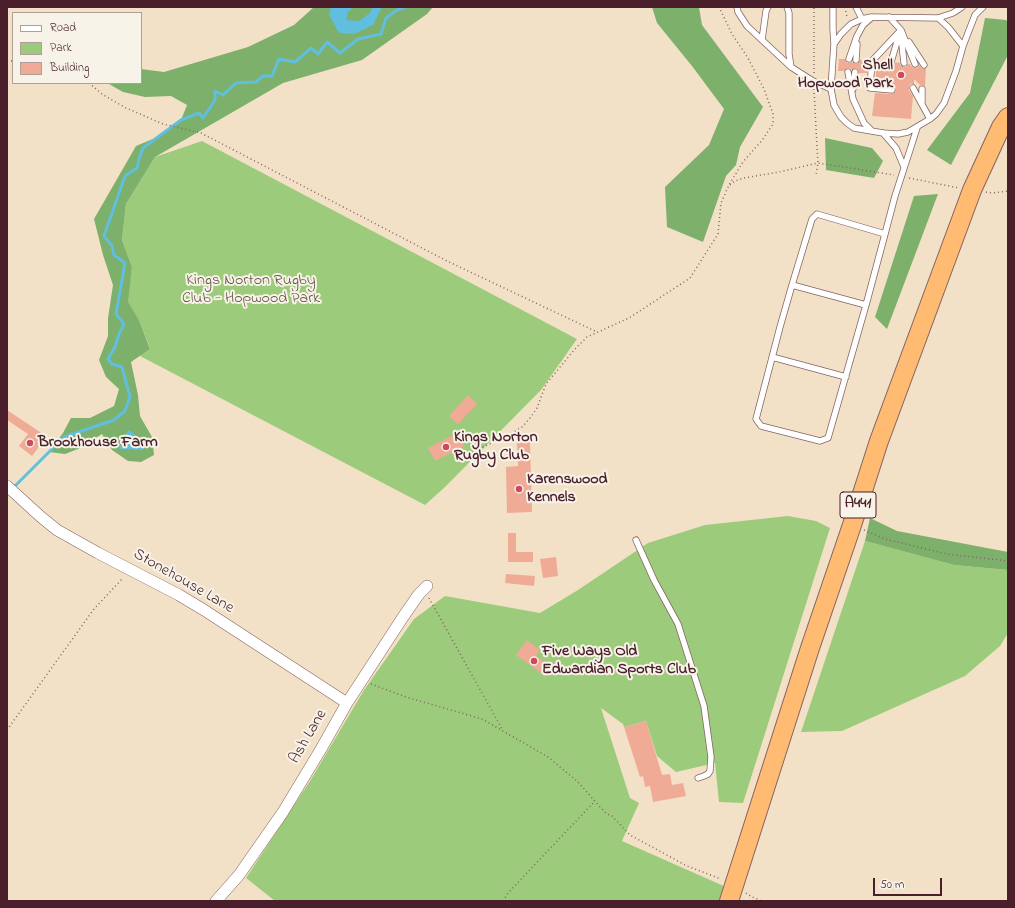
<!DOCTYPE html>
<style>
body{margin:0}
#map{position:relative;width:1015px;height:908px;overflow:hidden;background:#f3e1c7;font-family:"Indie Flower",sans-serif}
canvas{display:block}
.frame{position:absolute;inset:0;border:8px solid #4a1f2b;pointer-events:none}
.legend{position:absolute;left:12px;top:12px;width:130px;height:72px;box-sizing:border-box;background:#f7f3e8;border:1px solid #b29e9c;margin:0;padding:5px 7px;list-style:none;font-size:12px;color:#4a1f2b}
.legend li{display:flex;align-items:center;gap:8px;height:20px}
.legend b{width:20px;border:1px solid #b29e9c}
.scale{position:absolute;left:873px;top:878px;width:69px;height:18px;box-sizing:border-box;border:2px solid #4a1f2b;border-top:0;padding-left:5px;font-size:12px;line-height:14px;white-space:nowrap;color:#4a1f2b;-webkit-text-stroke:3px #f7f3e8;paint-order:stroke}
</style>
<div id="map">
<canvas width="1015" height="908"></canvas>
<div class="frame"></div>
<ul class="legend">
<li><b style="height:5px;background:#fff"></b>Road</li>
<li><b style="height:11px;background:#9ccc7b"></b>Park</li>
<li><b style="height:11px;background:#efab95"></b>Building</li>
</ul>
<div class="scale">50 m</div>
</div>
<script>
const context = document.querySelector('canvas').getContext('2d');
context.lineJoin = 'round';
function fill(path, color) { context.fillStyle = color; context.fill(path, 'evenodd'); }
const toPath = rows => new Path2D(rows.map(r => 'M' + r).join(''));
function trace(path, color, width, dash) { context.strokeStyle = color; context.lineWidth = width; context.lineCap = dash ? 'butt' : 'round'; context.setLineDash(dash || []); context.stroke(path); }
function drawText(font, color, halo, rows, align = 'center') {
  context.font = font + ' "Indie Flower",sans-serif'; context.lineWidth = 4; context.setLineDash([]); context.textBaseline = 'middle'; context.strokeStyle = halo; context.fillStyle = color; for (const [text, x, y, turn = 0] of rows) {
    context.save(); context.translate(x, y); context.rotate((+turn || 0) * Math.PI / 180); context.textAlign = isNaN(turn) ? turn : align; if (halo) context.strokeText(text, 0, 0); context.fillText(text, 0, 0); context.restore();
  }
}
const green = toPath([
 [202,141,577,339,541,390,445,487,425,505,140,356,150,348,139,320,127,302,132,267,122,240,126,204,155,157],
 [788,516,816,521,830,528,743,803,719,802,715,763,676,772,657,756,646,721,624,727,623,724,601,708,630,798,639,803,622,841,726,887,721,901,275,901,246,878,310,781,364,690,414,619,445,596,540,613,578,590,648,543,705,525],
 [865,541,954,565,1008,570,1008,633,1000,646,965,676,842,731,801,732]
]);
const forest = toPath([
 [314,7,433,7,427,14,362,60,283,83,155,157,126,204,122,240,132,267,128,302,139,320,150,349,131,362,138,395,140,416,152,437,154,455,141,462,128,461,112,450,102,434,78,449,65,454,49,452,63,433,71,418,90,418,114,406,119,389,106,377,99,360,108,336,108,318,113,285,103,255,94,219,136,146,160,136,181,120,187,105,171,96,145,97,123,92,109,84,108,83,141,83,141,69,164,72,248,47,294,25],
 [652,7,699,7,702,25,763,107,740,147,736,165,726,176,703,242,667,227,665,187,709,145,724,109,692,66,657,23],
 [985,18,1006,20,1008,23,1008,55,951,165,927,150,970,93],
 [825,138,872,148,883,161,874,178,826,170],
 [938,194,887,329,875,317,914,196],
 [870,518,897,531,1008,552,1008,570,954,565,865,541]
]);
const water = toPath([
 [331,7,354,7,348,12,346,20,359,21,370,13,373,7,382,7,373,25,354,34,339,33,329,15],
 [129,430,139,438,147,447,141,450,119,449,124,437]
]);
const stream = toPath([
 [7,494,64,437,114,420,125,411,130,397,122,367,112,364,108,359,115,347,119,334,124,324,116,314,125,263,114,255,112,246,104,236,125,176,137,168,139,159,143,148,181,120,199,113,203,118,215,100,215,91,223,95,236,83,256,82,263,76,272,76,279,59,295,62,311,48,318,54,327,42,340,53,358,39,381,34,386,18,397,10,405,7]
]);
const building = toPath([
 [839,59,845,59,847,63,850,63,852,62,855,64,858,64,860,60,868,61,867,73,859,73,858,69,855,68,852,70,850,68,847,68,844,71,838,71],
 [878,61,887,62,888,65,890,66,894,65,895,62,900,63,900,65,903,67,906,67,908,64,910,64,912,67,914,68,917,68,919,65,922,69,926,68,925,86,922,85,920,85,914,79,914,84,911,84,909,86,909,90,913,96,911,119,872,116,875,93,892,94,895,93,896,91,896,88,893,86,876,84,876,63],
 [468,395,477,404,458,424,449,416],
 [7,410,43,434,37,442,41,444,32,456,19,446,28,434,7,420],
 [457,433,464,446,435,461,428,448],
 [530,442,532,512,507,513,506,467,518,466,517,443],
 [508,533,516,533,516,552,533,552,533,562,508,562],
 [556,557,558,576,543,578,540,559],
 [506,574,535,576,534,586,505,583],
 [527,640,540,650,536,656,552,667,545,676,516,655],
 [646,721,662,775,670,774,672,785,683,783,686,796,653,802,650,786,645,787,643,776,640,777,624,727]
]);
const path = toPath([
 [845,7,847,17],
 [7,61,13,61],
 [814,73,814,7],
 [89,83,102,94,124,107,163,124,201,133,447,261,597,332],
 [814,89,817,147,818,163,816,175],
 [909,178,959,188],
 [730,185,735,181,744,178,779,172,818,163,894,175],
 [986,192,992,193,1008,191],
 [464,455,472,452,507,436,522,427,530,418,537,408,546,384,575,349,587,337,629,318,690,278,718,234,721,203,729,185,743,162,763,139,773,124,773,114,764,89,748,58,732,34,719,7],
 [864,530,885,539,947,554,1008,561],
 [429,598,502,729],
 [371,684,406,697,482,719,548,757,577,781,601,808,607,814,612,816,630,835,687,866,721,879],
 [7,730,94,609,123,578],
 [746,893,752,897,762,901],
 [503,901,508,893,595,801]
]);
const service = toPath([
 [737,7,738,12,747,26,791,67,813,81,831,89],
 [787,7,789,13,789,54,791,67],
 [833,7,833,29,834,44],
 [856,7,862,19],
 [962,7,953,13,938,18,871,17,862,19,851,24,841,34,834,44,833,58,831,89,834,105,841,117,847,123,854,128,883,133,898,134,908,132,930,119,936,114,944,103,956,71,963,46,975,15,983,7],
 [889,17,901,30,915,64],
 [938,18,948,27,963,46],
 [901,36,904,63],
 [762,40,766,11,768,7],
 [909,42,924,65],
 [849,59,857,36,863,25,871,18],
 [856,60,857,44],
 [891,62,900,32],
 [848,72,853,99,864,123,872,131],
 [913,88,930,119],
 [853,89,855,72],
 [892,90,870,88,872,61,901,30],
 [922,102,922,89],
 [883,133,896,148,904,167],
 [885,234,817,214,812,219,792,285,866,305,885,234,895,196,909,153,917,128],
 [792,285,780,327,756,419,761,426,820,441,828,438,866,305],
 [772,357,846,377],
 [636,540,654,580,678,624,704,706,711,757,710,771,708,774,704,776,698,778]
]);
const minor = toPath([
 [7,486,41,517,57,530,98,553,179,595,204,610,347,703],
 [216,901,239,875,283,812,321,749,347,703,403,617,419,594,427,586]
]);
const trunk = toPath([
 [729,901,810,648,852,525,879,441,972,190,1001,127,1008,117]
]);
const markers = [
 [901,75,4,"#d1495b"],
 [30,443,4,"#d1495b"],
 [446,447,4,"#d1495b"],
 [519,489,4,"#d1495b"],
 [534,661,4,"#d1495b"]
];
const shields = [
 [858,505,36]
];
const shieldNames = [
 ["A441",858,505]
];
const poiNames = [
 ["Shell",893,66,"right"],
 ["Hopwood Park",893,84,"right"],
 ["Kings Norton",454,438],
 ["Rugby Club",454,456],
 ["Brookhouse Farm",38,443],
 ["Karenswood",527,480],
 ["Kennels",527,498],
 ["Five Ways Old",542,652],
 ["Edwardian Sports Club",542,670]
];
const parkNames = [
 ["Kings Norton Rugby",251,281],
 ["Club - Hopwood Park",251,299]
];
const streetNames = [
 ["Stonehouse Lane",183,582,30],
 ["Ash Lane",309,737,-60]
];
fill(green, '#9ccc7b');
fill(forest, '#7db06b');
fill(water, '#60bfde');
trace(stream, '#60bfde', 3);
fill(building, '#efab95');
trace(service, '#856362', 7);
trace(minor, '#856362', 12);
trace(trunk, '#856362', 20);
trace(path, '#856362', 1.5, [1, 3]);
trace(service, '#fff', 5.5);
trace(minor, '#fff', 11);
trace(trunk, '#febb71', 18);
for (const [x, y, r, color] of markers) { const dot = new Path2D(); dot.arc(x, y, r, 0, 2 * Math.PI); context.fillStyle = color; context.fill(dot); trace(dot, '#f7f3e8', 1.5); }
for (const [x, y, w] of shields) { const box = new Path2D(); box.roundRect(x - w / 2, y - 13, w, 26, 3); context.fillStyle = '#f7f3e8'; context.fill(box); trace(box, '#4a1f2b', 1); }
drawText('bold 15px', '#4a1f2b', null, shieldNames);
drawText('bold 16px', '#4a1f2b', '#f7f3e8', poiNames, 'left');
drawText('16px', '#635343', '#f7f3e8', parkNames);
drawText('16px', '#4a1f2b', '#f7f3e8', streetNames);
</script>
